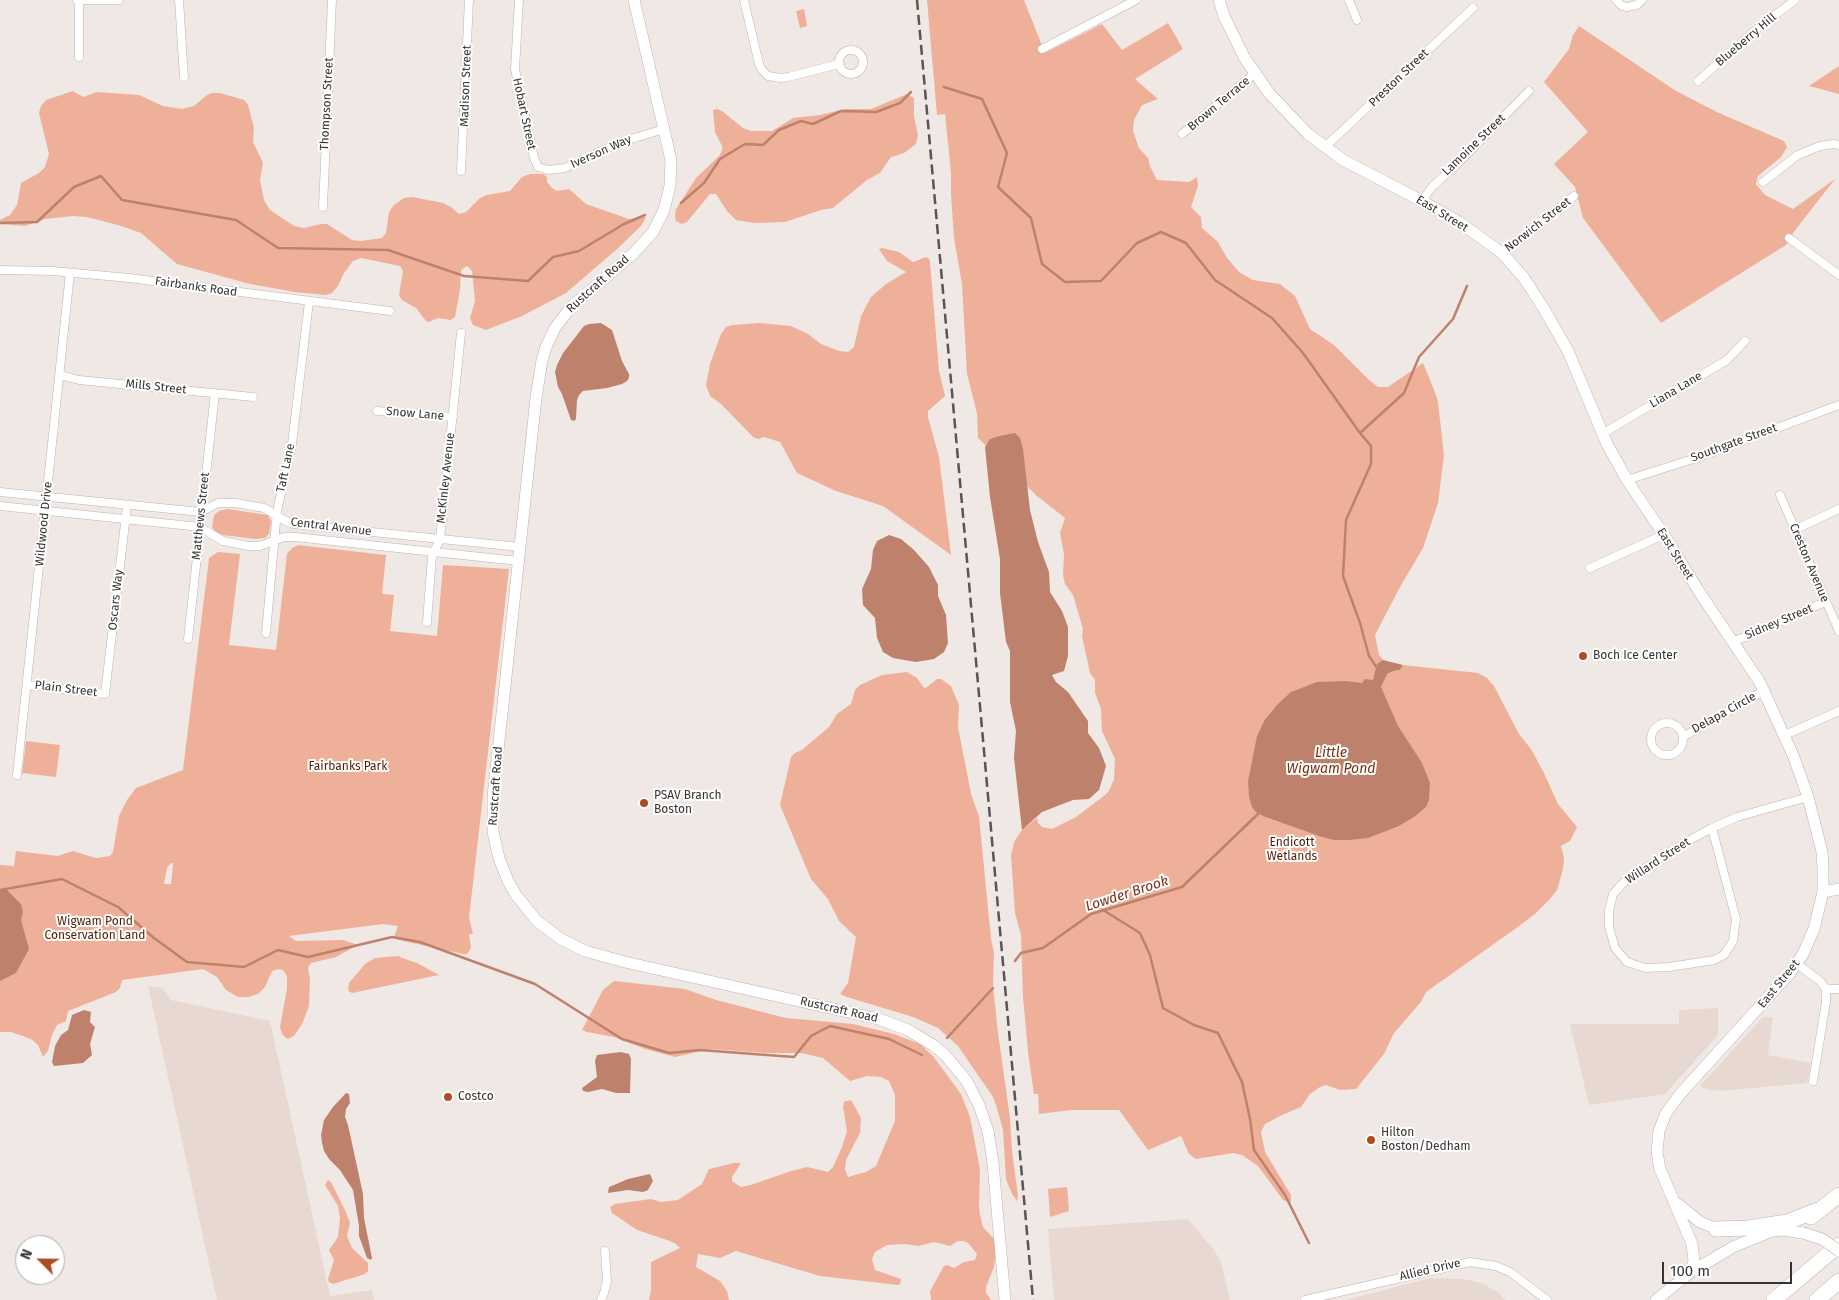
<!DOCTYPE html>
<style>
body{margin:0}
#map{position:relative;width:1839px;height:1300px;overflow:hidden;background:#f0e8e5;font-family:"Fira Sans",sans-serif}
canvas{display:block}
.north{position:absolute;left:15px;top:1235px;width:50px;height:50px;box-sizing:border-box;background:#fff;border:1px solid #afadad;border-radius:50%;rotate:293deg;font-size:14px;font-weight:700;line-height:20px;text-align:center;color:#363332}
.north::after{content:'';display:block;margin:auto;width:18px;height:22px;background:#b04a1f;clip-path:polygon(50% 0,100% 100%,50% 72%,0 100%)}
.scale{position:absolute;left:1662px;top:1262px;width:130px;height:22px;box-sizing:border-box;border:2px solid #363332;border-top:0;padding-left:6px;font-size:15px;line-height:18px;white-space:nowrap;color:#363332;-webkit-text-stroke:4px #fff;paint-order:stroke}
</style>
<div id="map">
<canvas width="1839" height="1300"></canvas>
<div class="north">N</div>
<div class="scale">100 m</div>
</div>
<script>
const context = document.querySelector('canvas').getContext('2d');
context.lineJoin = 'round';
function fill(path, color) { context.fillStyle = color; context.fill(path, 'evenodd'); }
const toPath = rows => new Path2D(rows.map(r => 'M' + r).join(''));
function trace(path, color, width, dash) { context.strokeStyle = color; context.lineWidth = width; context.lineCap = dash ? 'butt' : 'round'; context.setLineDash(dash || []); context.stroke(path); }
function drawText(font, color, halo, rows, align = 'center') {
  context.font = font + ' "Fira Sans",sans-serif'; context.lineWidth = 4; context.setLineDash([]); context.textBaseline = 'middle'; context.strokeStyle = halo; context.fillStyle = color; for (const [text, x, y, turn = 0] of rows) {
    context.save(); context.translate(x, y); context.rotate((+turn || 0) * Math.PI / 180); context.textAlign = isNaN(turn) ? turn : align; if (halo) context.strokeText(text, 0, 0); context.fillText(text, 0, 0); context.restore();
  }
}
const built = toPath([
 [148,986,163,988,171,1000,270,1021,330,1296,372,1290,374,1300,217,1300],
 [1718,1008,1718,1035,1665,1094,1589,1105,1570,1024,1679,1024,1679,1010],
 [1763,1017,1773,1018,1768,1055,1811,1063,1807,1083,1720,1091,1706,1089,1700,1086],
 [1188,1219,1214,1250,1221,1262,1230,1300,1054,1300,1048,1229],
 [1430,1278,1464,1279,1481,1283,1498,1292,1505,1300,1346,1300]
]);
const green = toPath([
 [927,0,1024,0,1045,53,1102,24,1122,50,1168,23,1183,49,1135,79,1158,99,1142,105,1134,120,1133,131,1139,148,1148,158,1150,166,1157,180,1189,182,1197,177,1198,186,1191,207,1201,217,1202,228,1218,242,1227,258,1239,272,1253,280,1280,284,1295,296,1310,329,1334,345,1369,380,1378,387,1388,387,1423,363,1436,395,1438,402,1444,456,1438,503,1423,548,1400,587,1375,635,1379,655,1393,671,1400,670,1403,665,1478,673,1487,678,1494,686,1519,734,1531,749,1543,771,1558,804,1577,827,1570,841,1561,846,1564,858,1563,869,1557,890,1549,900,1535,914,1515,929,1426,992,1421,1002,1394,1033,1384,1054,1356,1089,1340,1090,1326,1085,1320,1087,1310,1094,1301,1107,1282,1115,1265,1124,1261,1132,1265,1152,1291,1195,1291,1203,1283,1200,1258,1166,1242,1155,1233,1153,1196,1159,1189,1154,1181,1136,1148,1150,1119,1110,1071,1110,1039,1114,1038,1094,1034,1094,1028,1052,1023,997,1021,935,1015,913,1011,856,1014,842,1022,830,1037,818,1038,823,1042,827,1052,829,1076,817,1105,795,1109,791,1114,779,1115,759,1102,731,1101,709,1095,693,1095,680,1090,673,1082,636,1083,629,1073,595,1065,584,1063,575,1064,554,1060,533,1065,518,1037,496,978,438,977,413,967,374,962,284,954,238,951,194,951,173,945,114,937,115],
 [804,9,807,26,800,28,796,11],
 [1579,26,1676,91,1719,113,1784,141,1787,147,1781,157,1758,176,1756,184,1765,195,1793,209,1835,179,1793,233,1786,245,1661,323,1583,218,1575,187,1554,164,1588,132,1544,82,1569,49,1573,35],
 [1839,66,1839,94,1809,86],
 [73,91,83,97,97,92,139,95,163,106,182,109,194,106,207,95,212,93,220,93,244,100,248,105,254,128,253,142,263,163,260,180,264,200,270,210,294,226,304,228,321,224,327,224,352,240,361,241,382,238,386,233,389,212,394,205,404,198,412,197,443,203,451,207,459,214,466,212,480,198,487,195,510,191,522,177,530,174,543,174,547,177,547,182,552,188,557,191,569,189,586,204,629,219,646,217,641,226,616,250,566,293,522,316,486,330,473,325,470,318,475,301,472,271,467,266,461,270,460,290,455,317,450,320,438,318,429,322,426,321,416,308,402,300,399,295,403,271,400,266,361,258,353,261,344,273,338,286,332,293,326,295,295,292,250,284,177,264,141,233,118,225,87,217,73,216,45,219,25,226,0,224,0,220,10,215,17,205,21,183,39,173,45,167,49,154,39,113,41,106,46,100],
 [907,94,914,98,914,116,918,135,916,144,904,153,891,157,880,173,867,180,833,208,821,210,785,222,754,223,736,220,727,211,716,194,710,194,687,222,682,224,676,221,675,216,676,209,696,178,719,156,722,151,722,146,715,132,713,110,717,109,722,111,743,128,751,131,772,131,793,118,820,115,845,109,871,109],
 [882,248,899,252,913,262,926,257,929,259,930,262,939,371,945,396,928,411,928,417,939,457,951,555,883,506,836,491,797,473,780,442,764,437,758,439,753,437,721,404,710,396,706,385,710,364,721,334,726,327,732,325,760,323,791,326,808,334,821,344,839,351,848,352,854,347,861,316,871,297,886,284,906,272,887,261,879,249],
 [227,509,268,515,271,521,269,534,265,538,256,539,222,535,216,533,212,527,214,515,219,511],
 [298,545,386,555,382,594,394,595,390,631,437,636,443,565,509,569,469,918,473,934,469,934,471,948,467,954,463,954,399,940,394,937,398,926,383,924,289,936,296,941,343,940,358,945,336,957,311,963,308,968,310,979,309,1006,302,1024,294,1036,288,1039,286,1038,282,1034,280,1027,287,989,287,976,283,970,278,969,272,971,265,987,258,994,248,997,238,997,226,990,217,977,203,969,122,980,120,988,116,992,68,1011,66,1021,57,1025,52,1035,48,1051,43,1057,38,1045,31,1039,11,1032,0,1032,0,865,14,866,16,851,58,856,73,851,96,858,110,856,113,852,119,816,127,800,136,788,183,770,209,558,218,552,240,554,229,645,276,650,287,554,292,548],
 [171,863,173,863,171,884,164,884,167,868],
 [907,672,917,678,924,688,927,687,937,679,941,679,951,686,959,705,958,727,971,794,979,816,991,939,994,953,993,986,998,1033,1010,1118,1012,1151,1018,1196,1017,1201,1012,1194,1006,1179,1003,1130,996,1105,993,1097,958,1046,938,1028,913,1017,847,997,840,994,848,983,856,937,839,921,828,899,811,879,780,805,791,757,795,753,802,750,829,727,837,714,851,704,855,690,860,685,882,675],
 [26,741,60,745,56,777,22,773],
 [399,956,402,958,417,963,439,975,352,993,348,991,349,983,365,964,375,958],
 [614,981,685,989,716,1000,786,1018,853,1024,894,1034,920,1044,933,1056,961,1094,970,1117,980,1169,979,1205,980,1215,983,1227,994,1239,996,1250,994,1267,986,1287,986,1293,991,1300,931,1300,930,1291,944,1266,947,1265,954,1268,964,1262,975,1260,977,1254,968,1243,963,1241,958,1241,950,1246,934,1242,918,1246,906,1244,887,1245,875,1252,872,1259,875,1270,901,1279,900,1284,898,1285,820,1276,736,1251,720,1258,698,1254,696,1267,720,1281,727,1291,729,1300,649,1300,651,1290,651,1262,680,1248,676,1244,670,1241,637,1230,612,1213,610,1207,615,1204,651,1199,661,1202,678,1200,702,1184,709,1169,734,1163,741,1163,732,1177,732,1181,741,1187,751,1185,788,1172,807,1167,828,1172,833,1167,842,1147,847,1131,843,1107,844,1102,851,1100,861,1118,860,1133,846,1160,845,1169,848,1177,866,1172,876,1166,895,1121,895,1095,889,1081,881,1077,867,1076,850,1081,823,1058,801,1053,766,1053,710,1049,675,1057,645,1049,614,1037,587,1032,582,1030,603,990],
 [328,1180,331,1182,345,1210,350,1223,347,1236,352,1248,368,1263,368,1271,365,1274,333,1284,329,1282,328,1279,334,1260,329,1250,338,1237,340,1218,338,1206,325,1185],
 [1067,1187,1069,1211,1050,1217,1048,1189]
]);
const water = toPath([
 [601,323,612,330,622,361,629,374,629,378,627,381,622,384,607,388,583,391,579,395,577,400,576,419,574,421,571,420,562,394,558,387,555,372,557,365,563,353,584,326,589,324],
 [1015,433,1020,438,1023,449,1030,510,1038,542,1049,572,1050,592,1062,611,1068,627,1068,656,1064,671,1052,675,1056,682,1068,692,1088,721,1088,733,1099,748,1106,766,1099,790,1089,799,1073,800,1042,812,1022,830,1014,758,1016,731,1010,702,1010,651,1006,642,1000,593,1000,559,990,497,985,447,990,439,999,436],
 [889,535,901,539,914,550,929,567,938,585,938,596,946,615,948,643,944,652,934,659,916,662,893,658,883,652,877,638,875,618,863,605,862,589,871,569,873,550,877,541],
 [1383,660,1403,665,1400,670,1393,671,1387,674,1381,687,1398,726,1422,763,1430,783,1429,800,1426,807,1414,817,1399,826,1368,838,1350,840,1334,840,1319,836,1263,816,1256,812,1252,807,1249,797,1248,781,1257,736,1264,721,1277,705,1291,692,1317,682,1345,681,1362,683,1365,679,1373,680,1377,664],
 [0,890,7,890,21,904,23,912,21,920,29,949,16,973,0,981],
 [84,1010,91,1012,90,1022,95,1027,90,1044,92,1055,83,1063,54,1066,52,1062,55,1046,61,1035,68,1030,72,1015],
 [621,1052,629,1054,631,1059,630,1093,616,1093,602,1089,588,1092,583,1091,582,1088,597,1077,595,1061,597,1055],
 [346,1093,349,1094,350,1103,346,1109,345,1117,348,1125,363,1194,364,1218,372,1258,371,1260,367,1258,359,1236,359,1226,353,1190,340,1170,329,1159,324,1151,322,1143,321,1135,324,1120,333,1107],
 [650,1174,653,1181,648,1190,643,1192,628,1190,608,1193,609,1187,614,1185,628,1179]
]);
const stream = toPath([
 [944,87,982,99,1007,153,998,187,1031,218,1042,264,1065,282,1101,281,1137,243,1161,232,1186,243,1215,280,1272,318,1303,353,1360,433,1404,393,1419,357,1453,319,1467,286],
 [681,203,704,183,720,159,745,144,763,145,779,130,801,121,813,124,841,111,876,112,900,103,911,92],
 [0,223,37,222,74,187,101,176,122,200,236,220,278,248,388,250,464,276,528,281,553,257,579,251,624,224,645,215],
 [1360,433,1371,446,1371,464,1346,520,1343,576,1360,623,1369,656,1377,668],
 [0,890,62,879,118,907,154,938,187,962,244,967,278,950,308,957,392,937,420,942,535,984,622,1039,669,1053,700,1050,794,1057,811,1036,830,1026,889,1039,922,1055],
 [1103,910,1140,933,1150,955,1163,1008,1194,1025,1218,1033,1242,1082,1250,1119,1254,1150,1285,1195,1309,1243],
 [1015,961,1021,953,1043,948,1091,914,1182,887,1260,812],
 [947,1038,993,988]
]);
const street = toPath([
 [77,0,119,0],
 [79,0,79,57],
 [179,0,184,77],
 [519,0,515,69,534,158,538,167,548,170,565,168,618,143,664,129],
 [744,0,759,64,762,70,768,76,781,78,788,77,839,64],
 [1349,0,1357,20],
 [1616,0,1622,6,1627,7,1637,5,1642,0],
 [1042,49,1136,0],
 '839 62a12 12 0 1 1 24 0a12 12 0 1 1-24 0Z',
 [1698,81,1758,28,1795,0],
 [1182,134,1255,73],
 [1325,147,1473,8],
 [461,171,469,0],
 [1763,182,1798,155,1820,146,1834,144,1839,145],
 [1422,201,1432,187,1457,164,1529,91],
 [323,207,332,0],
 [1789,238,1839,275],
 [1502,253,1574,196],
 [0,270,53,271,129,278,390,311],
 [60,375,79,380,253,397],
 [377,411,453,417],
 [1602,434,1727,360,1745,341],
 [1627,480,1696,458,1839,405],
 [0,492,201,512,218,503,236,503,264,508,284,520,293,524,520,547],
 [1780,495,1839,631],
 [0,506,200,527,223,541,248,546,260,546,284,537,295,537,518,561],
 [1796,529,1839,509],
 [1590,568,1663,535],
 [427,622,432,556,440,539,461,333],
 [266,633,277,511,292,444,309,302],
 [188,639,215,393],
 [1733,642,1825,602],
 [28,685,105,694,127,506],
 '1651 739a16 16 0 1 1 32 0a16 16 0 1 1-32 0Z',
 [1785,735,1839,711],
 [1683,737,1765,690],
 [17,775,70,273],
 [1712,828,1736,919,1733,941,1724,955,1714,960,1669,967,1645,968,1627,962,1615,948,1609,927,1609,911,1613,894,1624,882,1686,842,1712,828,1737,817,1808,797],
 [1797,964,1820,981,1826,989,1826,1002,1813,1081],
 [1826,989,1839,989],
 [601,1300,604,1293,607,1281,605,1251],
 [1305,1300,1470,1262,1496,1266,1510,1272,1547,1300]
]);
const secondary = toPath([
 [634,0,668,147,671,161,670,186,664,210,653,232,634,253,572,306,555,328,546,347,542,360,536,398,493,797,493,832,499,858,508,881,516,895,537,921,561,939,585,951,625,962,879,1019,908,1030,933,1045,945,1055,966,1080,979,1105,988,1131,993,1163,1005,1300],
 [1219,0,1224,16,1244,57,1269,93,1308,134,1343,160,1422,201,1459,222,1502,253,1524,278,1544,309,1568,351,1607,444,1627,480,1668,541,1698,590,1759,681,1793,755,1808,797,1822,852,1823,868,1823,892,1814,929,1803,954,1790,973,1681,1093,1666,1113,1659,1131,1657,1152,1660,1169,1692,1244,1694,1261,1691,1272],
 [1823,892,1839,889],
 [1678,1204,1700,1222,1723,1231],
 [1656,1300,1691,1272,1733,1247,1772,1231,1784,1230,1803,1233]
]);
const highway = toPath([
 [1811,1217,1839,1195],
 [1716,1229,1748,1228,1787,1222,1818,1210],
 [1774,1300,1839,1245],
 [1817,1300,1839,1281]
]);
const rail = toPath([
 [917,0,1033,1300]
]);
const secondaryBridge = toPath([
 [1803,1233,1822,1239,1839,1251]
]);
const markers = [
 [1583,656,5,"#b04a1f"],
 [644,803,5,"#b04a1f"],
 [448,1097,5,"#b04a1f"],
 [1371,1140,5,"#b04a1f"]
];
const streetNames = [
 ["Blueberry Hill",1746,40,-40],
 ["Preston Street",1399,78,-44],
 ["Madison Street",466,86,-88],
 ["Thompson Street",327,104,-87],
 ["Brown Terrace",1219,104,-40],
 ["Hobart Street",524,114,78],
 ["Lamoine Street",1474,145,-44],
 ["Iverson Way",601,152,-24],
 ["East Street",1442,214,31],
 ["Norwich Street",1538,225,-38],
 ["Rustcraft Road",598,284,-42],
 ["Fairbanks Road",196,287,8],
 ["Mills Street",156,387,6],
 ["Liana Lane",1676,390,-31],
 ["Snow Lane",415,414,5],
 ["Southgate Street",1734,443,-20],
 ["Taft Lane",286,468,-78],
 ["McKinley Avenue",446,478,-84],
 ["Matthews Street",201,516,-84],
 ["Wildwood Drive",44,524,-84],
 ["Central Avenue",331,527,7],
 ["East Street",1675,554,58],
 ["Creston Avenue",1809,563,67],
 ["Oscars Way",116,600,-84],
 ["Sidney Street",1779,622,-23],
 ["Plain Street",66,689,7],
 ["Delapa Circle",1724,713,-29],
 ["Rustcraft Road",496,786,-86],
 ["Willard Street",1658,861,-33],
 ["East Street",1779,984,-51],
 ["Rustcraft Road",839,1010,13],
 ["Allied Drive",1430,1270,-13]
];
const poiNames = [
 ["Boch Ice Center",1593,656],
 ["PSAV Branch",654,796],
 ["Boston",654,810],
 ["Costco",458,1097],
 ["Hilton",1381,1133],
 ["Boston/Dedham",1381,1147]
];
const parkNames = [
 ["Fairbanks Park",348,767],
 ["Endicott",1292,843],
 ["Wetlands",1292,857],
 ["Wigwam Pond",95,922],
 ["Conservation Land",95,936]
];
const waterNames = [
 ["Little",1331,753],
 ["Wigwam Pond",1331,769],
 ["Lowder Brook",1127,894,-18]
];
fill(built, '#e8d8d2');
fill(green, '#efb099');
fill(water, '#be826c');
trace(stream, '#be826c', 2.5);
trace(street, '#bbb4b1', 9);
trace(secondary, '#bbb4b1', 12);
trace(highway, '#bbb4b1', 16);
trace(street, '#fff', 8);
trace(secondary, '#fff', 11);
trace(highway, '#fff', 15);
trace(rail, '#595553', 2.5, [10, 5]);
trace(secondaryBridge, '#bbb4b1', 12, []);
trace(secondaryBridge, '#fff', 11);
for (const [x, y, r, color] of markers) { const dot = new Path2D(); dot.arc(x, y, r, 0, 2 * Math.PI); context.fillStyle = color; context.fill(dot); trace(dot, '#fff', 2); }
drawText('12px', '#363332', '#fff', streetNames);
drawText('12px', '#363332', '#fff', poiNames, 'left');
drawText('12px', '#531c04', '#fff', parkNames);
drawText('italic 14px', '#7a3011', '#fff', waterNames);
</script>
